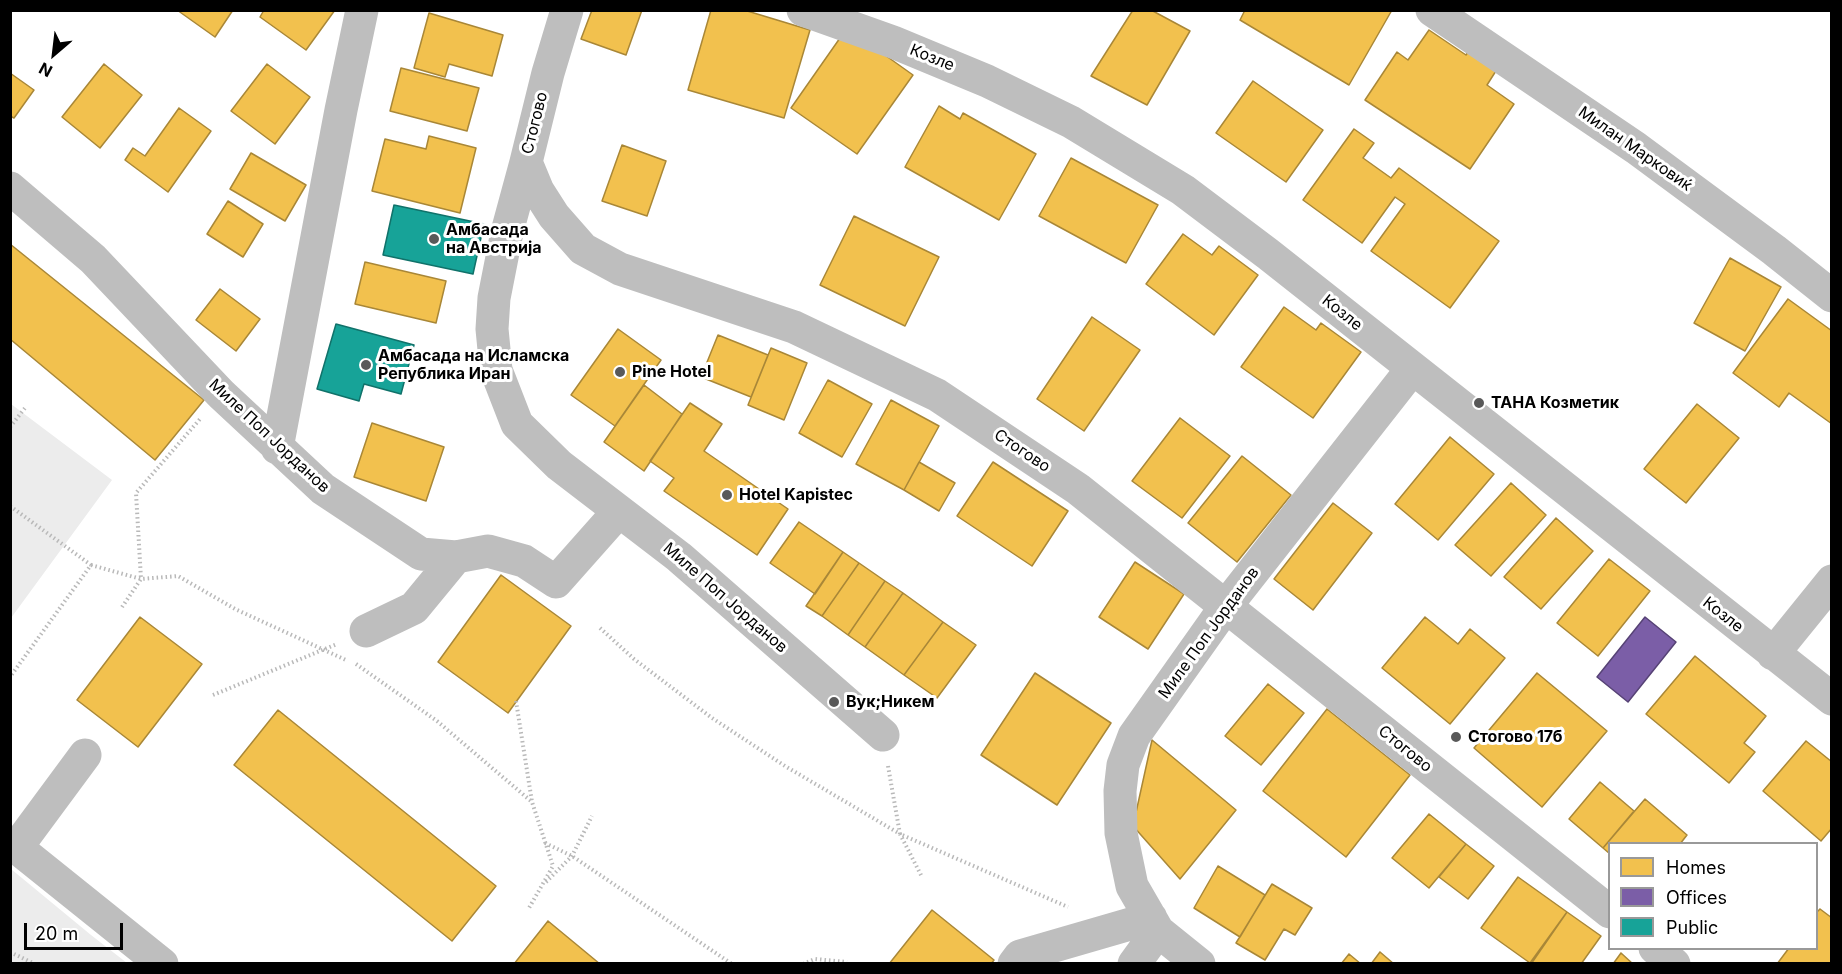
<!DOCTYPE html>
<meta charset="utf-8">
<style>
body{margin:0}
#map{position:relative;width:1842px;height:974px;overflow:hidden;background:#fff;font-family:Inter,sans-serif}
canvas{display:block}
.frame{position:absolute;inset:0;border:12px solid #000;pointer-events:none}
.legend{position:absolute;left:1608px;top:842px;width:210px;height:108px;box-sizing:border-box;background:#fff;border:2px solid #999;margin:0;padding:8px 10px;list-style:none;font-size:18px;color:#000}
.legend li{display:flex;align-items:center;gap:12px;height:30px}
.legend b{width:30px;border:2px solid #999}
.north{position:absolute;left:24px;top:24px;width:60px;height:60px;-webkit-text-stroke:4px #fff;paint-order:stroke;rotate:208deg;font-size:16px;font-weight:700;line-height:24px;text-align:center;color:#000}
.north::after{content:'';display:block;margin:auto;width:21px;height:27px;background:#000;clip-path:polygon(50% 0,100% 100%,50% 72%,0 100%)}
.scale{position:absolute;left:24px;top:923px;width:99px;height:27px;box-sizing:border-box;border:3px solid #000;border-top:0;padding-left:8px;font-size:18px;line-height:21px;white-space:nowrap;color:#000;-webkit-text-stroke:4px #fff;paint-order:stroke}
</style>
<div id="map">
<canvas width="1842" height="974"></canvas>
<div class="frame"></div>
<ul class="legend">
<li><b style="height:16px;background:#f2c14e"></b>Homes</li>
<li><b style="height:16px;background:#7b5ea7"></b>Offices</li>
<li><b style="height:16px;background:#17a398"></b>Public</li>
</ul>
<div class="north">N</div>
<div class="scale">20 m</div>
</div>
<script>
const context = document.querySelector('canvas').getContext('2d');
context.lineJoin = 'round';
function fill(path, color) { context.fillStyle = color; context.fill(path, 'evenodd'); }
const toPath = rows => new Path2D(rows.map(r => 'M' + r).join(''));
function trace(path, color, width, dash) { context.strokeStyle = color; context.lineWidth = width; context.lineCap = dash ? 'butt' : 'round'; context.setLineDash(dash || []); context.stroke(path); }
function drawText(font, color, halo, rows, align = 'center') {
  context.font = font + ' Inter,sans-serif'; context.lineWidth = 6; context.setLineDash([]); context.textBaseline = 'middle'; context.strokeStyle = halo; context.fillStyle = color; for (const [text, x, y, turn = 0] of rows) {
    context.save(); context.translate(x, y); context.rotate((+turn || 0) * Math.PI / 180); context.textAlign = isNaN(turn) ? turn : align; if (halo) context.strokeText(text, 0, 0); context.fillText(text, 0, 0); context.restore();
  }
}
const green = toPath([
 [11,404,112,480,11,618],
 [11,869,91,935,127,963,11,963]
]);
const homes = toPath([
 [177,10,233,10,215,37,177,10],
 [264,10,335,10,306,50,260,17,264,10],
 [592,10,642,10,626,55,581,39,592,10],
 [711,10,744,10,810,30,784,118,688,90,711,10],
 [1133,10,1151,10,1190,31,1147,105,1091,76,1133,10],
 [1245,10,1392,10,1349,85,1240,20,1245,10],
 [429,13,503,35,492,76,449,64,445,77,414,68,429,13],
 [847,28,913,75,857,154,791,108,847,28],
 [1429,30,1466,55,1473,44,1501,63,1487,85,1514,104,1470,169,1365,100,1397,52,1408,60,1429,30],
 [104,64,142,95,100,148,62,117,104,64],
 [267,64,310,97,275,144,231,111,267,64],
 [401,68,479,88,467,131,390,111,401,68],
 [10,73,34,90,14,118,10,116,10,73],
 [1253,81,1323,130,1286,182,1216,133,1253,81],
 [939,106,960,119,963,113,1036,154,999,220,905,167,939,106],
 [179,108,211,131,168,192,125,160,133,148,145,156,179,108],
 [1354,129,1374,143,1363,158,1391,178,1399,168,1499,241,1450,308,1371,251,1405,204,1395,197,1362,243,1303,200,1354,129],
 [429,136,476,148,460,213,372,191,385,139,426,149,429,136],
 [622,145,666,161,647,216,602,201,622,145],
 [251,153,306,185,285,221,230,189,251,153],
 [1071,158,1158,205,1126,263,1039,216,1071,158],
 [228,201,263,224,243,257,207,234,228,201],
 [854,216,939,257,905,326,820,285,854,216],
 [1183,234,1212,255,1219,246,1258,275,1214,335,1146,284,1183,234],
 [10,244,204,400,155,460,10,339,10,244],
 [1730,258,1781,287,1745,351,1694,323,1730,258],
 [365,262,446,281,436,323,355,304,365,262],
 [220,289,260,319,236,351,196,320,220,289],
 [1788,299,1832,331,1832,424,1789,393,1779,407,1733,373,1788,299],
 [1284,307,1316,330,1321,323,1361,352,1313,418,1241,367,1284,307],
 [1092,317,1140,350,1084,431,1037,399,1092,317],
 [618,329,661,360,615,426,571,395,618,329],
 [718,335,768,355,751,397,701,377,718,335],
 [771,348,807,363,784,420,748,405,771,348],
 [828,380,872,404,842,457,799,433,828,380],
 [644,385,682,414,644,471,604,442,644,385],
 [891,400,939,426,904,490,856,464,891,400],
 [690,403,722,424,704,451,788,509,757,555,664,491,674,478,650,461,690,403],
 [1697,404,1739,438,1686,503,1644,469,1697,404],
 [1180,418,1230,456,1182,518,1132,481,1180,418],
 [372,423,444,447,426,501,354,477,372,423],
 [1450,437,1494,474,1438,540,1395,504,1450,437],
 [1242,456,1291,495,1237,562,1188,523,1242,456],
 [919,462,955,483,939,511,904,490,919,462],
 [993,462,1068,511,1032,566,957,516,993,462],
 [1511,483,1546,515,1491,576,1455,545,1511,483],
 [1333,503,1372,533,1313,610,1274,579,1333,503],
 [1556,518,1593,551,1541,609,1504,577,1556,518],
 [799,522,843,552,815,594,770,563,799,522],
 [843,552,859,563,822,616,806,606,843,552],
 [1609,559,1650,591,1598,656,1557,623,1609,559],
 [1135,562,1184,594,1148,649,1099,617,1135,562],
 [859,563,885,581,848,635,822,616,859,563],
 [501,575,571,626,508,713,438,662,501,575],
 [885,581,903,593,865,647,848,635,885,581],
 [903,593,943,622,904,675,865,647,903,593],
 [140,617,202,664,138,747,77,700,140,617],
 [1425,617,1458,644,1470,629,1505,658,1450,724,1382,668,1425,617],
 [943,622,976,645,937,698,904,675,943,622],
 [1695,656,1766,716,1744,743,1755,752,1729,783,1646,714,1695,656],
 [1035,673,1111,723,1057,805,981,755,1035,673],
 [1537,673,1607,731,1542,807,1474,748,1537,673],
 [1268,684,1304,713,1261,765,1225,736,1268,684],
 [1327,709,1410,775,1346,857,1263,791,1327,709],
 [278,710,496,886,452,941,234,765,278,710],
 [1152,740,1236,810,1180,879,1133,826,1152,740],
 [1806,741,1832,762,1832,828,1821,841,1763,791,1806,741],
 [1600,782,1634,811,1603,848,1569,819,1600,782],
 [1645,799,1687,835,1680,844,1610,844,1610,854,1603,848,1645,799],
 [1429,814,1466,844,1429,888,1392,858,1429,814],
 [1466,844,1494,866,1468,899,1439,877,1466,844],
 [1218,866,1265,895,1240,937,1194,908,1218,866],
 [1518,877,1567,912,1530,963,1481,928,1518,877],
 [1272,884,1312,908,1295,935,1284,929,1265,960,1236,943,1272,884],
 [1820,909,1832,918,1832,964,1777,964,1789,948,1816,948,1816,913,1820,909],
 [932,910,994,960,991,964,889,964,932,910],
 [1567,912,1601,936,1581,964,1531,964,1567,912],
 [548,921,600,964,514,964,548,921],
 [1380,952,1394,964,1371,964,1380,952],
 [1621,953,1633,964,1613,964,1621,953],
 [1349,954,1361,964,1341,964,1349,954]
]);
const offices = toPath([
 [1645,617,1676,642,1628,702,1597,677,1645,617]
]);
const public = toPath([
 [394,205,484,224,473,274,383,255,394,205],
 [336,324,414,345,401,394,364,384,359,401,317,389,336,324]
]);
const path = toPath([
 [10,427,25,408],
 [10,506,91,565,10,677],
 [91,565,141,579,136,493,200,419],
 [122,607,141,579,178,576,235,609,346,660],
 [600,628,634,659,712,718,785,766,900,834,922,877],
 [356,664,437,721,532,802],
 [213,695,337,644],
 [516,701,532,802,553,866,529,908],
 [888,766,900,834,1068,907],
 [545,843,572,856,732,964],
 [546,882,572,856,592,816],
 [10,952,35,964],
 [803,964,815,959,847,962]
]);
const minor = toPath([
 [567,10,548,73,526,162,538,191,554,216,583,249,620,269,794,327,937,395,1078,489,1610,912],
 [803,10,893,42,987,81,1071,122,1183,190,1268,254,1832,699],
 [1432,10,1636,148,1774,250,1832,296],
 [526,162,507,232,494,298,492,329,496,370,517,424,559,465,679,557,883,735],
 [10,188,93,259,221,394,323,489,421,554,456,557,488,551,524,561,556,582,619,511],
 [277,448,341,110,362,10],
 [366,631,414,608,456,557],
 [1773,654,1832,581],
 [10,842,162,964],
 [17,847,85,755],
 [1655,948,1674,964],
 [1014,964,1020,956,1151,918],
 [1134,964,1158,931],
 [1199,964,1158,931,1132,886,1121,833,1120,791,1123,765,1134,736,1226,606,1412,369]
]);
const markers = [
 [434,239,6,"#595959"],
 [366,365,6,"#595959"],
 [620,372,6,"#595959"],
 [1479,403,6,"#595959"],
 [727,495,6,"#595959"],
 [834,702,6,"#595959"],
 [1456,737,6,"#595959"]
];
const streetNames = [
 ["Козле",932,58,22],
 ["Стогово",535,123,-76],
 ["Милан Марковиќ",1635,149,35],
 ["Козле",1342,313,39],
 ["Миле Поп Јорданов",269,436,43],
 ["Стогово",1022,451,34],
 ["Миле Поп Јорданов",725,598,41],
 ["Козле",1723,615,38],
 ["Миле Поп Јорданов",1209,633,-54],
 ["Стогово",1405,749,39]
];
const poiNames = [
 ["Амбасада",446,230],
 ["на Австрија",446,248],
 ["Амбасада на Исламска",378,356],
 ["Република Иран",378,374],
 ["Pine Hotel",632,372],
 ["ТАНА Козметик",1491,403],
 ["Hotel Kapistec",739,495],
 ["Вук;Никем",846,702],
 ["Стогово 17б",1468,737]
];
fill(green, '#ececec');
fill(homes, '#f2c14e');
trace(homes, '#a98737', 1.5);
fill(offices, '#7b5ea7');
trace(offices, '#564275', 1.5);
fill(public, '#17a398');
trace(public, '#10726a', 1.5);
trace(path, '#b9b9b9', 4, [1.5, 3]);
trace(minor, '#bebebe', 33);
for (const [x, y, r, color] of markers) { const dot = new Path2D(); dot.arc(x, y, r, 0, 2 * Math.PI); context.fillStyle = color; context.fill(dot); trace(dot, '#fff', 2); }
drawText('16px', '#000', '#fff', streetNames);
drawText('bold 16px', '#000', '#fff', poiNames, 'left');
</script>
